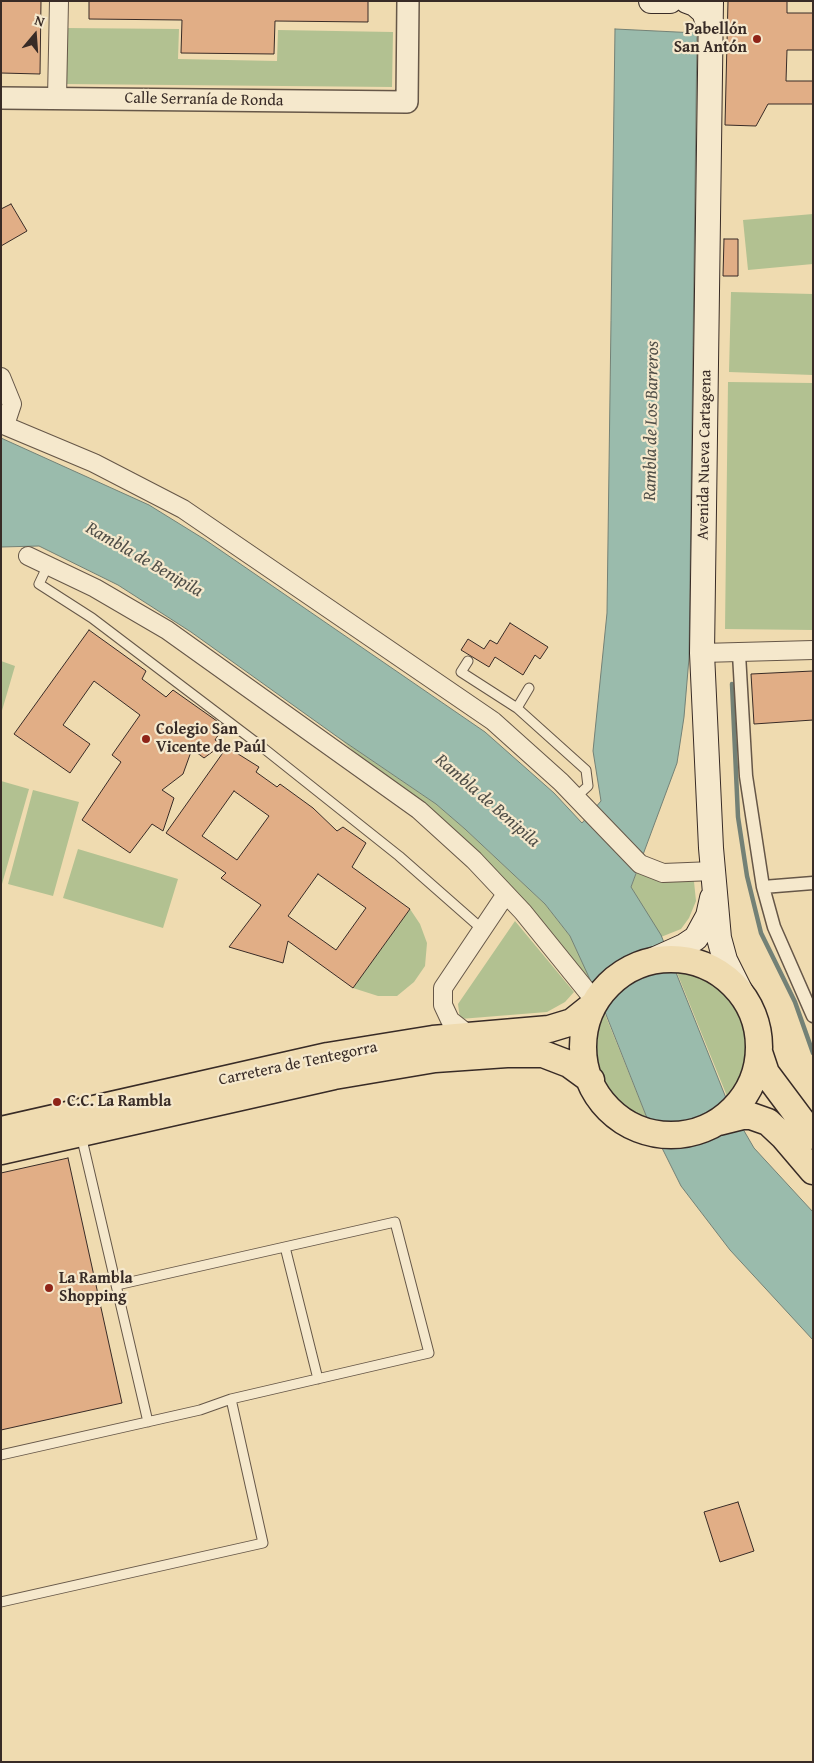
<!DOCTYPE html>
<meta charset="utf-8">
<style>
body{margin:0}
#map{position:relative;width:814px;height:1763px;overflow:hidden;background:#efdbb0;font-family:"Gentium Book Plus",serif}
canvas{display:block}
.frame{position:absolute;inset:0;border:2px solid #382b26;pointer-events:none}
.north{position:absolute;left:10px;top:10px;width:50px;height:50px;-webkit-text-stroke:4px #f5e8cc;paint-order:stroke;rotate:18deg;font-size:14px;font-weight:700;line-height:20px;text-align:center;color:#382b26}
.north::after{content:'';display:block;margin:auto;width:18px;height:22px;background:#382b26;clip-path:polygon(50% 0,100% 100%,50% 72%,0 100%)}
</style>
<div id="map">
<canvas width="814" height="1763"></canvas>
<div class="frame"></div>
<div class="north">N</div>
</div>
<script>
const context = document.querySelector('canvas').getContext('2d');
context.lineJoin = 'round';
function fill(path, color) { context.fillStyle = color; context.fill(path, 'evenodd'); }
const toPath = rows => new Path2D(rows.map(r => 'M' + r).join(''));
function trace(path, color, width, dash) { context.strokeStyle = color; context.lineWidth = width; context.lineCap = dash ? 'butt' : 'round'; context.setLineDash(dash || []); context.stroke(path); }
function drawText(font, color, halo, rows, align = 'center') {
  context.font = font + ' "Gentium Book Plus",serif'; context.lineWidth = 4.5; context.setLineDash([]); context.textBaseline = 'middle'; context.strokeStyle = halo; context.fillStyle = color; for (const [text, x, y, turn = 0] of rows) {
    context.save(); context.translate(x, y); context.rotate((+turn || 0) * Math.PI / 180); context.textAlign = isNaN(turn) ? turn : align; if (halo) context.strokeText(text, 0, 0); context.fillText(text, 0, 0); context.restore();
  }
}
const green = toPath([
 [66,28,179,29,178,59,277,61,278,30,393,32,392,87,65,84],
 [813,214,813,264,748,270,743,220],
 [731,292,813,294,813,375,729,372],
 [728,382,813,383,813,630,725,629],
 [1,661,15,666,1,714],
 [339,738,436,804,465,829,545,904,570,936,590,979,584,986,474,860],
 [1,781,29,789,2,884,1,883],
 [33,790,79,802,53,896,8,884],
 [78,849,178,879,163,928,63,898],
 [640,864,693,872,696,901,689,918,681,929,661,937,631,887],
 [410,909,420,924,427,943,425,966,414,982,397,996,378,996,353,988],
 [515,921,574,992,565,1002,547,1012,460,1019,458,1004],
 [671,958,699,963,725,977,749,1006,752,1015,758,1042,754,1078,746,1094,733,1111],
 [598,997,647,1118,655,1134,634,1126,617,1117,601,1099,591,1080,585,1059,584,1038,585,1027]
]);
const water = toPath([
 [615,29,697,33,689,658,684,717,677,763,631,887,661,935,726,1098,736,1117,754,1148,813,1212,813,1340,730,1250,681,1186,647,1118,605,1012,570,936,545,904,465,829,436,804,339,738,191,632,118,585,39,546,1,547,1,438,149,505,204,539,485,732,554,793,582,823,601,801,593,751,607,613,615,29]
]);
const stream = toPath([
 [732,684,738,817,747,876,761,933,795,1002,813,1053]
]);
const building = toPath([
 [1,1,41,1,40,74,1,73,1,1],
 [89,1,368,1,368,22,275,21,274,54,181,53,182,20,89,19,89,1],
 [728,1,787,1,787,13,813,13,813,50,787,50,786,81,813,81,813,104,768,104,756,126,725,125,728,1],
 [11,204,27,231,1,246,1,209,11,204],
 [724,239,738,239,738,276,723,276,724,239],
 [510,623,548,647,540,659,535,655,523,675,495,657,489,667,461,650,468,639,484,649,490,640,497,644,510,623],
 [89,630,146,671,142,679,166,697,173,690,224,726,215,740,223,744,204,758,192,749,183,774,162,790,174,798,163,831,152,824,130,853,82,820,121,762,112,755,140,715,94,681,63,725,90,744,70,773,14,734,89,630],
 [813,671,813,720,754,724,751,674,813,671],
 [227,747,259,767,256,772,277,787,280,784,313,808,337,831,343,827,366,843,352,867,410,909,353,988,288,941,283,963,229,947,261,905,221,878,226,873,166,833,227,747],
 [234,791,269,816,237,860,202,836,234,791],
 [318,874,366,908,336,950,288,916,318,874],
 [68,1158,122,1403,1,1430,1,1173,68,1158],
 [738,1502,754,1551,720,1562,704,1512,738,1502]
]);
const service = toPath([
 [48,565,39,584,92,618,262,747,399,856,482,929],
 [468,661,461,672,517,708,586,770,588,786,576,797],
 [517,708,529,688],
 [81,1135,148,1422],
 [285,1247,318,1379],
 [1,1455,200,1410,231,1399,429,1353,395,1222,117,1285],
 [1,1602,263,1543,231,1399]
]);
const pedestrian = toPath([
 [739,654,746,776,763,887,774,927,813,1016],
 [763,887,813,883]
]);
const minor = toPath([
 [57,98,59,1],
 [1,377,12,404,5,425],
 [1,424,94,463,183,509,493,721,561,782,640,864,663,873,713,871],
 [28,556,95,588,167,630,419,810,474,860,523,912,595,1001],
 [702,653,813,650],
 [476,1035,464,1031,450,1020,443,1005,443,988,506,894]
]);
const tertiary = toPath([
 [1,98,407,102,408,1]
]);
const secondary = toPath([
 [651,1,670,1],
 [687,1,695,4,704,12,711,32],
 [711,1,702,653,711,848,719,938,725,960,744,998],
 [653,960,684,946,696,938,708,916,712,898]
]);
const primary = toPath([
 '583 1047a88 88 0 1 1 176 0a88 88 0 1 1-176 0Z',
 [759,1052,766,1073,813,1136],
 [719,1122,743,1116,751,1116,768,1122,784,1137,813,1171],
 [1,1130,328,1056,433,1039,549,1029,572,1022,592,1006],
 [1,1151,334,1076,435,1059,507,1054,543,1054,569,1064,591,1080]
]);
const markers = [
 [757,39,5,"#8f2418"],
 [146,739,5,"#8f2418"],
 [57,1102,5,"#8f2418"],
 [49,1288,5,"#8f2418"]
];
const poiNames = [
 ["Pabellón",747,30,"right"],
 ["San Antón",747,48,"right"],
 ["Colegio San",156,730],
 ["Vicente de Paúl",156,748],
 ["C.C. La Rambla",67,1102],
 ["La Rambla",59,1279],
 ["Shopping",59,1297]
];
const streetNames = [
 ["Calle Serranía de Ronda",204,100,1],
 ["Avenida Nueva Cartagena",705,455,-89],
 ["Carretera de Tentegorra",298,1064,-12]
];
const waterNames = [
 ["Rambla de Los Barreros",652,421,-89],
 ["Rambla de Benipila",144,560,30],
 ["Rambla de Benipila",487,801,41]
];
fill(green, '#b2c191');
fill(water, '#9abbac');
trace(water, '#738176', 1);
trace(stream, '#738176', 4.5);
fill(building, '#e1ae86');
trace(building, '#382b26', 1);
trace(service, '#665748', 11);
trace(pedestrian, '#665748', 15);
trace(minor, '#665748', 20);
trace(tertiary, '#665748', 24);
trace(secondary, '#382b26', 26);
trace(primary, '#382b26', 29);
trace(service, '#f5e8cc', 9);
trace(pedestrian, '#f5e8cc', 12);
trace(minor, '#f5e8cc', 18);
trace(tertiary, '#f5e8cc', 21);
trace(secondary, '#f5e8cc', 24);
trace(primary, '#efdbb0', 26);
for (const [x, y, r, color] of markers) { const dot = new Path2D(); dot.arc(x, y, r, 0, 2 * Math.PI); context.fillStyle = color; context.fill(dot); trace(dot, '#f5e8cc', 2); }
drawText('bold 16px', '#382b26', '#f5e8cc', poiNames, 'left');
drawText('16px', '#382b26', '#f5e8cc', streetNames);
drawText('italic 18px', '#504f48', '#f5e8cc', waterNames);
</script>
